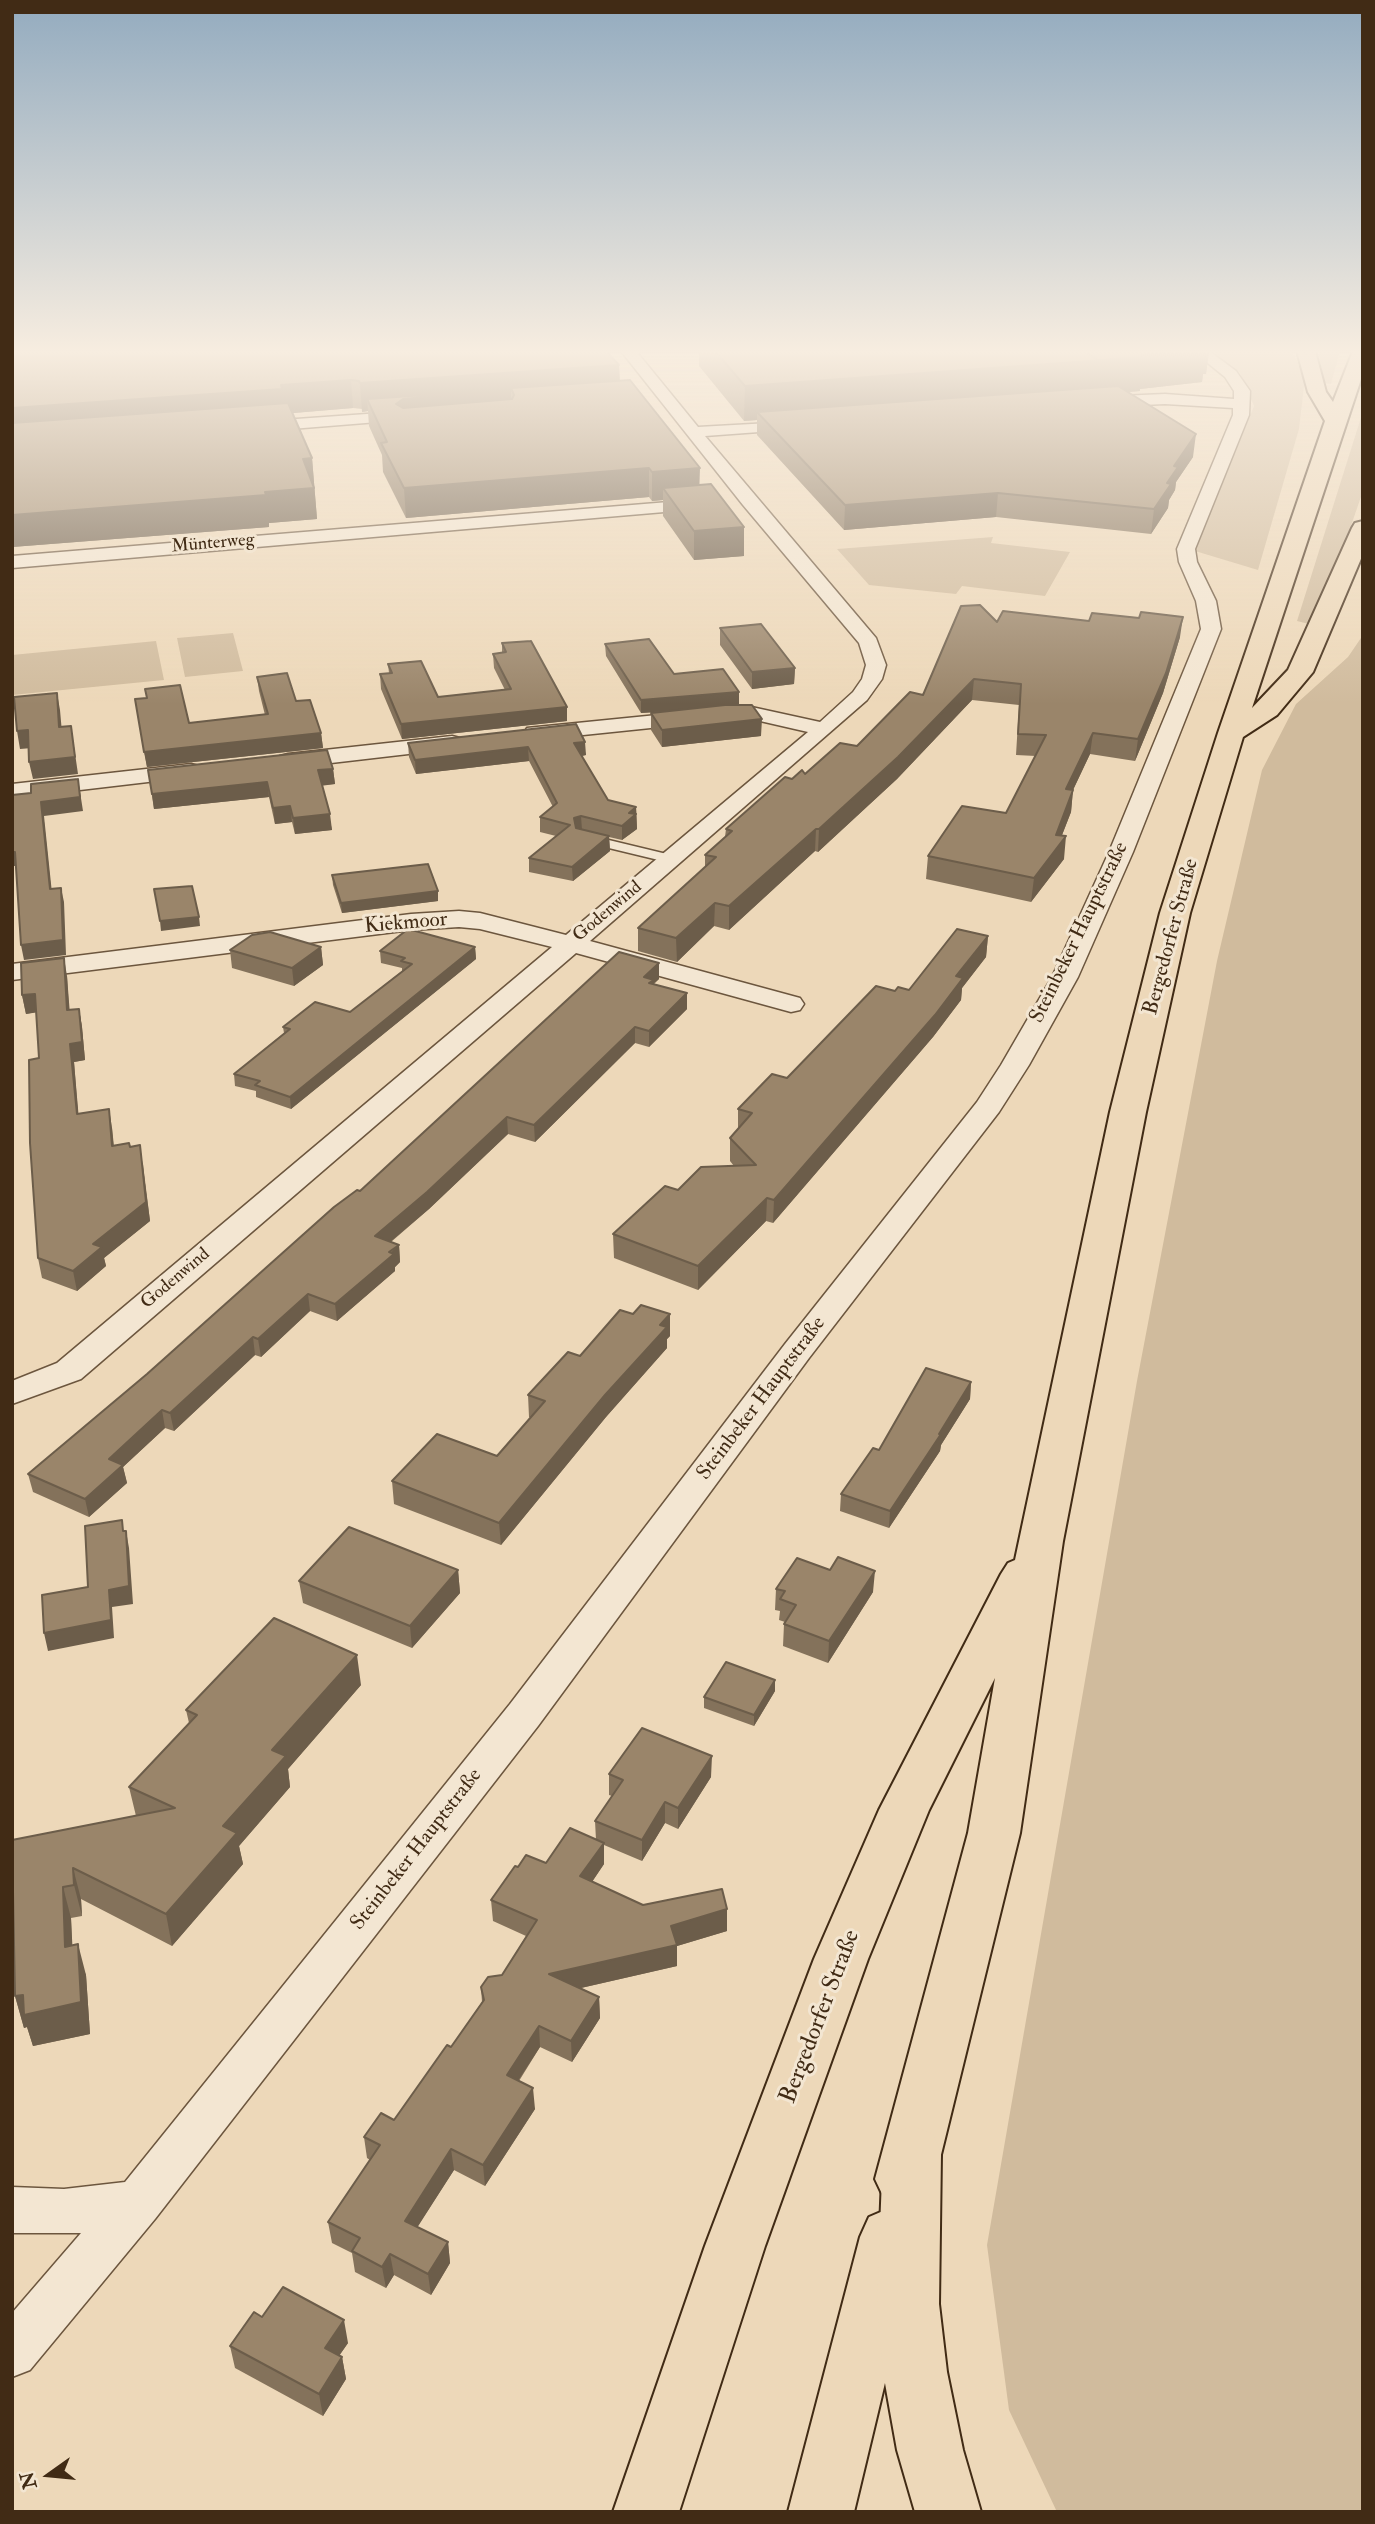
<!DOCTYPE html>
<meta charset="utf-8">
<style>
body{margin:0}
#map{position:relative;width:1375px;height:2524px;overflow:hidden;background:#edd8b9;font-family:"IM FELL Double Pica",serif}
canvas{display:block}
.frame{position:absolute;inset:0;border:14px solid #412b15;pointer-events:none}
.north{position:absolute;left:14px;top:2440px;width:70px;height:70px;-webkit-text-stroke:5px #f3e6d2;paint-order:stroke;rotate:255deg;font-size:19px;font-weight:700;line-height:28px;text-align:center;color:#412b15}
.north::after{content:'';display:block;margin:auto;width:24px;height:32px;background:#412b15;clip-path:polygon(50% 0,100% 100%,50% 72%,0 100%)}
</style>
<div id="map">
<canvas width="1375" height="2524"></canvas>
<div class="frame"></div>
<div class="north">N</div>
</div>
<script>
const context = document.querySelector('canvas').getContext('2d');
context.lineJoin = 'round';
function fill(path, color) { context.fillStyle = color; context.fill(path, 'evenodd'); }
const toPath = rows => new Path2D(rows.map(r => 'M' + r).join(''));
function trace(path, color, width, dash) { context.strokeStyle = color; context.lineWidth = width; context.lineCap = dash ? 'butt' : 'round'; context.setLineDash(dash || []); context.stroke(path); }
function drawText(font, color, halo, rows, align = 'center') {
  context.font = font + ' "IM FELL Double Pica",serif'; context.lineWidth = 6; context.setLineDash([]); context.textBaseline = 'middle'; context.strokeStyle = halo; context.fillStyle = color; for (const [text, x, y, turn = 0] of rows) {
    context.save(); context.translate(x, y); context.rotate((+turn || 0) * Math.PI / 180); context.textAlign = isNaN(turn) ? turn : align; if (halo) context.strokeText(text, 0, 0); context.fillText(text, 0, 0); context.restore();
  }
}
const green = toPath([
 [1211,351,1292,351,1305,378,1299,429,1258,570,1195,551,1254,406,1240,373],
 [1318,351,1340,351,1331,384,1324,383],
 [1363,411,1363,491,1345,543,1309,624,1297,621],
 [993,537,991,543,1070,552,1045,596,962,586,956,594,869,585,837,549],
 [233,633,243,671,185,677,177,638],
 [1363,635,1363,2512,1057,2512,1009,2410,987,2245,1137,1381,1217,961,1262,770,1296,704,1348,657],
 [156,641,164,680,12,695,12,655]
]);
const service = toPath([
 [588,835,675,856,677,859,671,863,584,842,584,836,588,835]
]);
const minor = toPath([
 [621,351,636,351,698,427,806,421,808,424,806,427,800,429,705,436,876,638,886,665,882,679,867,700,590,941,800,998,804,1004,800,1010,791,1012,576,953,81,1379,12,1404,12,1381,57,1363,552,947,480,929,459,927,411,930,12,980,12,964,411,914,459,911,480,913,566,935,808,732,747,718,535,740,527,738,524,733,527,728,747,706,820,722,853,692,862,679,866,665,859,643,743,505,621,351],
 [1193,351,1209,351,1236,371,1250,391,1249,415,1195,549,1197,562,1216,601,1221,629,1133,852,1078,977,1029,1065,999,1112,809,1358,538,1726,155,2219,30,2370,12,2377,12,2313,81,2233,12,2233,12,2187,64,2189,125,2182,510,1704,785,1344,977,1102,1001,1065,1052,977,1109,852,1201,629,1196,601,1179,562,1177,549,1233,415,1233,408,1165,404,1096,407,1088,402,1096,397,1165,394,1234,399,1234,391,1225,377,1193,351],
 [409,411,417,416,415,419,254,432,246,427,254,422,409,411],
 [705,499,714,504,711,508,12,568,12,556,705,499],
 [452,736,460,738,463,743,460,748,288,768,280,766,277,761,280,756,288,754,452,736],
 [191,764,199,766,202,771,199,776,12,798,12,784,191,764]
]);
const primary = toPath([
 [1297,351,1315,351,1326,392,1333,402,1353,351,1363,351,1363,373,1252,708,1288,670,1352,528,1355,523,1363,521,1363,554,1313,672,1277,715,1243,737,1190,913,1146,1112,1063,1541,1020,1833,935,2179,926,2198,905,2206,884,2198,875,2179,968,1833,995,1678,929,1810,868,1959,765,2246,679,2512,613,2512,705,2246,814,1959,879,1810,1001,1574,1008,1563,1015,1560,1110,1112,1160,913,1218,733,1325,421,1308,392,1297,351],
 [890,2208,911,2217,920,2237,854,2512,788,2512,860,2237,869,2217,890,2208]
]);
const motorway = toPath([
 [912,2126,933,2134,941,2153,939,2304,947,2372,963,2450,981,2512,915,2512,897,2450,883,2372,877,2304,883,2153,891,2134,912,2126]
]);
const wall = toPath([
 [12,351,619,365,620,381,700,485,744,556,694,560,663,516,663,500,652,501,649,497,406,518,383,472,382,455,369,426,368,411,362,412,362,409,353,408,292,413,312,458,317,519,269,523,269,527,12,547],
 [697,351,1209,351,1206,374,1203,374,1202,382,1140,389,1140,391,1129,392,1193,457,1176,482,1175,490,1169,500,1168,508,1151,534,996,517,844,530,757,435,757,420,744,421,699,366,699,353],
 [997,622,1180,637,1163,693,1135,761,1090,754,1073,790,1071,812,1062,835,1064,859,1031,902,926,879,928,856,1006,813,1036,756,1016,755,1019,705,972,700,897,779,818,852,815,851,729,930,714,926,677,962,638,951,638,928,705,867,705,855,725,837,726,829,792,779,805,774,857,746,923,695],
 [720,628,795,668,794,684,752,689,720,645],
 [502,643,567,707,567,721,402,739,381,689,380,674,389,673,388,664,438,697,505,690,494,668,493,654,502,653],
 [605,644,674,674,739,692,739,705,761,736,662,747,651,730,651,713,660,712,641,713,606,656],
 [257,677,296,701,321,733,323,748,147,767,135,699,189,723,265,715,259,691],
 [576,724,586,755,582,756,608,800,636,807,637,829,622,840,609,837,610,851,573,881,529,872,529,858,556,836,540,832,540,817,553,807,529,761,416,774,409,757,408,743],
 [333,769,335,784,322,785,332,830,295,834,292,822,275,824,269,797,154,809,148,770],
 [332,875,438,901,342,913,333,885],
 [988,936,986,957,962,988,961,1000,933,1037,773,1223,766,1221,698,1290,614,1258,613,1234,678,1190,734,1166,730,1161,730,1138,738,1129,738,1109,787,1078,895,991,909,990],
 [321,947,323,965,294,986,232,968,230,950],
 [475,947,476,959,291,1109,256,1097,256,1091,235,1086,234,1074,284,1033,283,1027,350,1012,402,971,402,968,381,963,380,951],
 [659,963,659,979,654,984,687,1009,649,1047,635,1043,535,1142,508,1134,429,1209,391,1242,399,1245,400,1262,395,1267,395,1271,337,1321,310,1311,261,1357,255,1355,174,1431,165,1428,123,1467,127,1483,89,1517,33,1492,28,1474,147,1374,360,1191],
 [67,976,69,1010,79,1009,82,1027,85,1060,74,1062,78,1113,112,1128,114,1146,130,1147,143,1164,150,1221,104,1258,106,1266,77,1291,42,1278,38,1258,39,1058,36,1012,26,1014,22,995],
 [633,1314,670,1314,670,1336,667,1339,667,1348,606,1417,501,1545,394,1504,392,1481,497,1456,531,1418,529,1417,528,1395,580,1356],
 [971,1382,970,1399,941,1445,940,1451,889,1528,840,1511,841,1494,879,1450],
 [458,1570,460,1593,412,1648,303,1603,299,1581],
 [830,1570,873,1592,828,1663,783,1646,784,1624,785,1622,779,1620,780,1611,775,1610,776,1589],
 [361,1685,288,1769,290,1787,239,1846,243,1864,172,1946,81,1899,82,1916,71,1918,72,1945,86,1975,90,2034,33,2046,27,2027,24,2028,15,1996,12,1840,136,1816,129,1787,189,1723,186,1710],
 [775,1691,754,1726,704,1708,704,1697],
 [609,1774,711,1777,678,1829,665,1823,642,1861,604,1845,604,1864,592,1882,643,1905,727,1931,677,1946,677,1966,581,1988,599,1997,600,2018,572,2062,540,2047,519,2081,535,2109,485,2186,454,2170,417,2227,448,2242,450,2263,431,2295,394,2275,386,2288,355,2272,352,2253,332,2243,328,2222,370,2160,367,2158,364,2137,394,2120,451,2047,482,2002,481,1987,502,1975,526,1936,493,1921,491,1900,518,1867,546,1863,596,1840,595,1821,612,1796,609,1795],
 [262,2317,348,2343,339,2356,342,2357,346,2379,323,2416,235,2368,230,2346]
]);
const shadedWall = toPath([
 [1181,351,1209,351,1206,374,1203,374,1202,382,1140,389,1140,391,764,419,757,412,757,420,744,421,745,386,1141,355],
 [619,365,620,393,514,395,511,388,511,401,397,409,367,399,368,411,362,412,360,383],
 [351,380,353,408,12,437,12,408],
 [1196,434,1193,457,1176,482,1175,490,1169,500,1168,508,1151,534,1154,509,1174,466],
 [312,458,317,519,269,523,269,527,12,547,12,515,265,492,303,459],
 [649,468,649,497,406,518,404,488],
 [700,468,699,497,663,488,663,500,652,501,652,472],
 [998,493,996,517,844,530,845,505],
 [744,527,744,556,694,560,694,531],
 [1183,617,1180,637,1163,693,1135,761,1138,739],
 [795,668,794,684,752,689,752,672],
 [974,679,972,700,897,779,818,852,819,829],
 [739,692,739,705,641,713,641,700],
 [57,693,60,710,63,744,59,727],
 [567,707,567,721,402,739,401,724],
 [762,719,761,736,662,747,662,730],
 [71,726,78,774,33,779,29,762],
 [28,730,32,748,20,749,17,731],
 [321,733,323,748,147,767,144,752],
 [1093,733,1090,754,1073,790,1071,812,1057,848,1066,836,1064,859,1031,902,1034,878,1066,789],
 [585,742,586,755,575,757,574,743],
 [528,747,529,761,416,774,415,760],
 [333,769,335,784,320,786,318,770],
 [78,779,83,811,44,816,53,903,50,889,41,802],
 [267,782,269,797,154,809,152,794],
 [290,806,292,822,275,824,273,808],
 [636,807,637,829,622,840,622,826,629,813],
 [330,814,332,830,295,834,293,818],
 [581,816,582,830,575,832,574,818],
 [816,829,815,851,729,930,729,906],
 [609,836,610,851,573,881,572,867],
 [12,852,15,852,18,866,12,866],
 [61,888,64,902,66,955,24,960,21,945],
 [438,891,438,901,342,913,341,903],
 [715,903,714,926,677,962,676,938],
 [199,917,200,926,161,931,160,921],
 [988,936,986,957,962,988,961,1000,933,1037,773,1223,774,1200],
 [321,947,323,965,294,986,292,968],
 [475,947,476,959,291,1109,290,1097],
 [64,958,67,976,71,1028,67,1010],
 [659,963,659,979,654,983,654,996,644,977],
 [687,993,687,1009,649,1047,649,1031],
 [35,994,39,1012,26,1014,22,995],
 [79,1009,82,1027,85,1060,74,1062,80,1132,77,1114,70,1044],
 [635,1027,635,1043,535,1142,534,1125],
 [109,1109,112,1128,115,1165,112,1146],
 [507,1117,508,1134,429,1209,377,1253,375,1236],
 [140,1145,150,1221,104,1258,106,1266,77,1291,73,1271],
 [767,1198,766,1221,698,1290,698,1266],
 [399,1245,400,1262,395,1267,395,1271,337,1321,335,1304],
 [308,1294,310,1311,261,1357,258,1339],
 [670,1314,670,1336,667,1339,667,1348,606,1417,501,1545,499,1523],
 [253,1337,255,1355,174,1431,170,1413],
 [971,1382,970,1399,941,1445,940,1451,889,1528,890,1511],
 [162,1410,165,1428,123,1467,127,1483,89,1517,85,1499,109,1459],
 [126,1531,129,1548,133,1604,112,1607,114,1638,48,1651,44,1633,109,1590],
 [458,1570,460,1593,412,1648,410,1626],
 [875,1571,873,1592,828,1663,829,1641],
 [357,1655,361,1685,288,1769,290,1787,239,1846,243,1864,172,1946,166,1914,272,1750],
 [775,1680,775,1691,754,1726,754,1715],
 [712,1756,711,1777,678,1829,678,1808],
 [665,1802,665,1823,642,1861,642,1840],
 [604,1843,604,1864,581,1898,580,1876],
 [73,1868,81,1899,82,1916,74,1885],
 [63,1887,71,1918,74,1978,65,1947],
 [727,1909,727,1931,677,1946,677,1966,550,1995,549,1974,671,1926],
 [78,1944,86,1975,90,2034,33,2046,27,2027,24,2028,15,1996],
 [599,1997,600,2018,572,2062,571,2041],
 [539,2026,540,2047,508,2096,507,2075],
 [533,2088,535,2109,485,2186,483,2165],
 [451,2149,454,2170,408,2242,405,2221],
 [448,2242,450,2263,431,2295,428,2274],
 [390,2254,394,2275,386,2288,382,2267],
 [344,2320,348,2343,329,2370,325,2348],
 [342,2357,346,2379,323,2416,319,2394]
]);
const building = toPath([
 [12,351,606,351,619,365,360,383,359,381,351,380,281,385,282,389,12,408,12,351],
 [715,351,1083,351,1096,359,1084,351,1181,351,1141,355,1144,357,745,386,715,351],
 [630,380,700,468,652,472,649,468,404,488,381,443,387,442,367,399,499,390,403,399,396,404,403,408,512,399,514,395,511,388,630,380],
 [1118,386,1196,434,1174,466,1178,467,1167,483,1171,484,1154,509,998,493,845,505,757,412,1118,386],
 [288,403,312,458,303,459,314,488,265,492,266,495,12,515,12,423,288,403],
 [711,484,744,527,694,531,663,488,711,484],
 [980,605,997,622,1003,611,1089,621,1092,613,1139,618,1141,612,1183,617,1166,673,1138,739,1093,733,1066,789,1073,790,1056,835,1066,836,1034,878,928,856,962,806,1006,813,1046,735,1018,734,1021,684,974,679,898,757,819,829,816,829,729,906,715,903,676,938,638,928,716,857,705,855,732,831,726,829,785,777,792,779,802,770,805,774,840,743,857,746,910,692,923,695,961,606,980,605],
 [761,624,795,668,752,672,720,628,761,624],
 [649,639,674,674,723,669,739,692,641,700,605,644,649,639],
 [531,641,567,707,401,724,380,674,392,673,388,664,421,661,438,697,511,689,493,654,506,652,502,643,531,641],
 [287,673,296,701,310,700,321,733,144,752,135,699,147,698,145,689,180,685,189,723,268,714,257,677,287,673],
 [57,693,59,727,71,726,75,757,29,762,28,730,17,731,14,697,57,693],
 [725,705,752,705,762,719,662,730,651,713,725,705],
 [576,724,585,742,574,743,608,800,636,807,629,813,636,814,622,826,581,816,574,818,576,828,609,836,572,867,529,858,570,825,540,817,557,803,528,747,415,760,408,743,576,724],
 [327,750,333,769,318,770,330,814,293,818,290,806,273,808,267,782,152,794,148,770,327,750],
 [78,779,80,797,41,802,50,889,61,888,63,940,21,945,15,852,12,852,12,795,31,793,31,784,78,779],
 [428,864,438,891,341,903,332,875,428,864],
 [192,886,199,917,160,921,154,889,192,886],
 [408,929,475,947,290,1097,255,1085,260,1081,234,1074,290,1029,283,1027,315,1002,350,1012,412,964,401,961,405,958,380,951,408,929],
 [957,929,988,936,956,976,963,978,935,1015,774,1200,767,1198,698,1266,613,1234,665,1186,678,1190,701,1167,756,1165,730,1138,752,1113,738,1109,772,1074,787,1078,876,986,895,991,898,987,909,990,957,929],
 [270,932,321,947,292,968,230,950,252,935,270,932],
 [619,952,659,963,644,977,654,980,649,983,687,993,649,1031,635,1027,534,1125,507,1117,427,1192,375,1236,399,1245,389,1252,394,1254,335,1304,308,1294,258,1339,253,1337,170,1413,162,1410,109,1459,123,1465,85,1499,28,1474,147,1374,334,1207,357,1190,360,1191,619,952],
 [64,958,67,1010,79,1009,82,1042,70,1044,77,1114,109,1109,112,1146,129,1143,130,1147,140,1145,146,1202,93,1244,102,1247,73,1271,38,1258,30,1143,29,1060,39,1058,35,994,22,995,21,963,64,958],
 [641,1305,670,1314,660,1325,667,1327,605,1395,499,1523,392,1481,437,1434,497,1456,545,1401,528,1395,568,1352,580,1356,620,1310,633,1314,641,1305],
 [926,1368,971,1382,939,1434,941,1434,890,1511,841,1494,873,1448,879,1450,926,1368],
 [122,1520,123,1531,126,1531,129,1586,109,1590,111,1620,44,1633,42,1595,88,1587,85,1526,122,1520],
 [349,1527,458,1570,410,1626,299,1581,349,1527],
 [838,1557,875,1571,829,1641,784,1624,796,1605,780,1599,785,1591,776,1589,797,1558,830,1570,838,1557],
 [274,1618,357,1655,272,1750,286,1756,223,1826,237,1833,166,1914,73,1868,74,1885,63,1887,65,1947,78,1944,81,2002,24,2015,23,1995,15,1996,12,1840,175,1808,129,1787,197,1715,186,1710,274,1618],
 [726,1662,775,1680,754,1715,704,1697,726,1662],
 [642,1728,712,1756,678,1808,665,1802,642,1840,595,1821,623,1780,609,1774,642,1728],
 [570,1828,604,1843,580,1876,643,1905,722,1889,727,1909,671,1926,677,1945,549,1974,599,1997,571,2041,539,2026,507,2075,533,2088,483,2165,451,2149,405,2221,448,2242,428,2274,390,2254,382,2267,352,2251,360,2238,328,2222,380,2145,364,2137,381,2113,394,2120,447,2045,451,2047,484,2000,481,1987,488,1977,502,1975,537,1920,491,1900,515,1866,518,1867,526,1855,546,1863,570,1828],
 [283,2287,344,2320,325,2348,342,2357,319,2394,230,2346,254,2312,262,2317,283,2287]
]);
const farStreetnames = [
 ["Münterweg",213,544,-5],
 ["Godenwind",608,912,-40],
 ["Godenwind",176,1279,-40]
];
const streetNames = [
 ["Kiekmoor",406,924,-5],
 ["Steinbeker Hauptstraße",1080,933,-64],
 ["Bergedorfer Straße",1172,937,-75],
 ["Steinbeker Hauptstraße",762,1399,-53],
 ["Steinbeker Hauptstraße",417,1850,-52]
];
const nearStreetnames = [
 ["Bergedorfer Straße",821,2017,-69]
];
fill(green, '#d0bb9d');
trace(service, '#6c563e', 3);
trace(minor, '#6c563e', 3);
trace(primary, '#412b15', 4);
trace(motorway, '#412b15', 4);
fill(service, '#f3e6d2');
fill(minor, '#f3e6d2');
fill(primary, '#edd8b9');
fill(motorway, '#edd8b9');
fill(wall, '#84725b');
fill(shadedWall, '#6c5d4a');
fill(building, '#9a856a');
trace(building, '#6c5d4a', 2);
const sky = context.createLinearGradient(0, 0, 0, 704);
sky.addColorStop(0, '#93abbf');
sky.addColorStop(0.5, '#f7ede0');
sky.addColorStop(1, '#f7ede000');
context.fillStyle = sky;
context.fillRect(0, 0, 1375, 704);
drawText('18px', '#412b15', '#f3e6d2', farStreetnames);
drawText('21px', '#412b15', '#f3e6d2', streetNames);
drawText('24px', '#412b15', '#f3e6d2', nearStreetnames);
</script>
